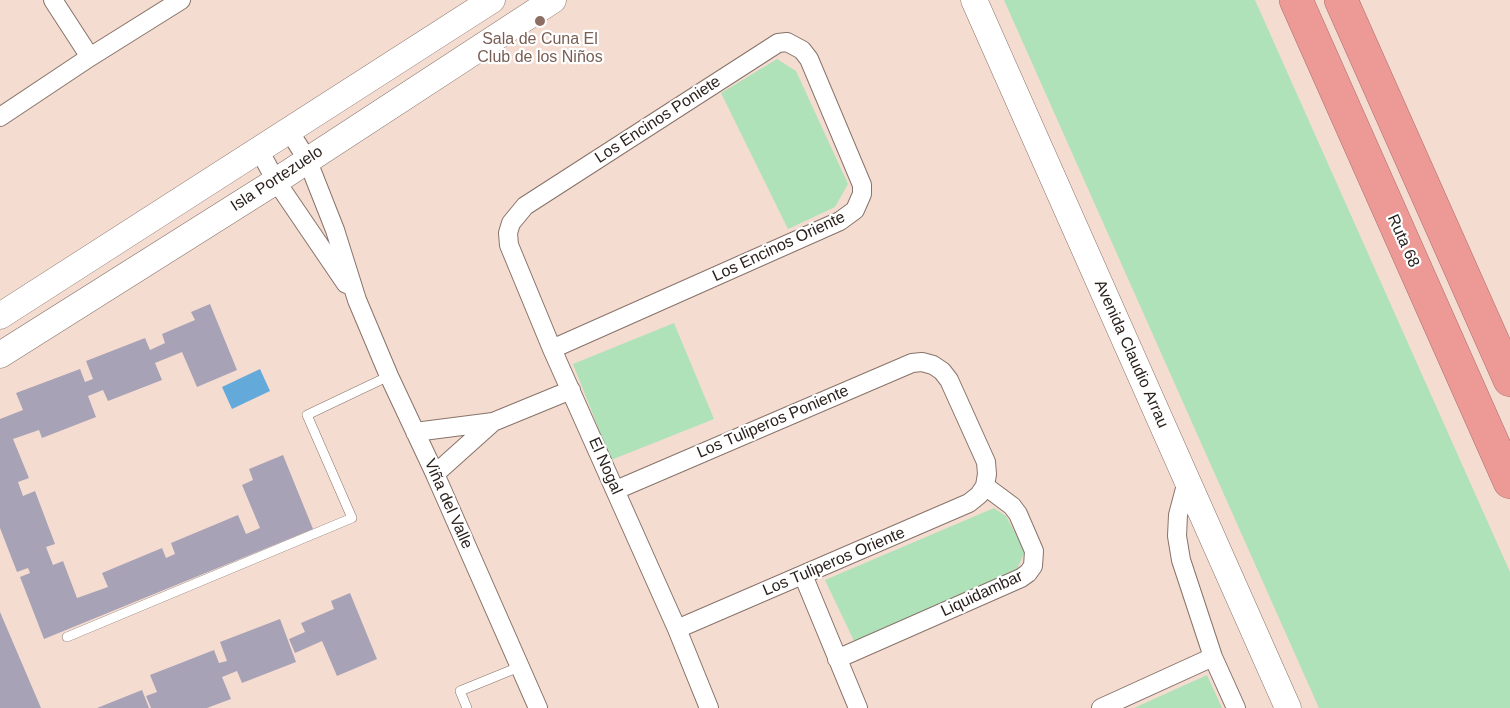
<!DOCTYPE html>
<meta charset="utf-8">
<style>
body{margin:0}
canvas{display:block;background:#f4dcd1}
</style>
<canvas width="1510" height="708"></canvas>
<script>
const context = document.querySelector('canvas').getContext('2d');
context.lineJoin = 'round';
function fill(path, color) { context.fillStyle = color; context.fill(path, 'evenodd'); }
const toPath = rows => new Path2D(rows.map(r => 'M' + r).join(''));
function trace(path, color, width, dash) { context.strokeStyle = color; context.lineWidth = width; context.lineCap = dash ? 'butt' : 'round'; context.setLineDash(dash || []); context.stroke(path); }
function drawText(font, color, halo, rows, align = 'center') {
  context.font = font + ' Arial,sans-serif'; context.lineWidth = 4.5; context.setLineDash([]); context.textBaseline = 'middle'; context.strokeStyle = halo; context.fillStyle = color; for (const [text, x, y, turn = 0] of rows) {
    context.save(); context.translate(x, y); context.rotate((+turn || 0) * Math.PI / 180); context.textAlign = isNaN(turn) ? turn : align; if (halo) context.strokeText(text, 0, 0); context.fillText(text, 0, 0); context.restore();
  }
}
const green = toPath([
 [1004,0,1255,0,1510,572,1510,708,1319,708],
 [777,59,796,71,848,184,835,207,788,229,721,93],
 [674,323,714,419,611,460,573,364],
 [994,508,1006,516,1025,551,1017,569,855,643,825,580],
 [1207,675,1222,708,1134,708]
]);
const water = toPath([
 [260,369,270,391,232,409,222,387]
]);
const building = toPath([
 [210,304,237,370,197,387,182,352,155,363,162,380,108,401,103,390,88,396,96,417,42,438,39,430,13,439,29,478,18,482,23,496,35,491,55,544,46,547,53,565,63,561,77,598,108,587,102,573,162,548,166,558,175,554,171,543,238,515,246,534,260,528,242,485,253,480,249,469,283,455,313,529,44,639,20,577,30,573,28,568,17,572,0,528,0,419,23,410,16,393,80,369,85,382,93,379,86,361,145,338,150,350,165,343,162,334,195,320,191,312],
 [350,593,377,659,337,676,322,641,295,653,289,639,305,632,301,623,334,609,331,601],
 [0,612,41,708,0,708],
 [280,619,296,662,242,683,237,671,222,677,231,699,207,708,151,708,146,696,157,692,150,675,214,650,219,663,227,661,220,642],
 [142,690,149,708,97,708]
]);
const lane = toPath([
 [67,637,352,518,307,415,389,376],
 [467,708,460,691,519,667]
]);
const street = toPath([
 [53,0,90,57],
 [0,117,90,57,181,0],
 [289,131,307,159,335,230,357,300,389,376,435,474,538,708],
 [259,150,276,181,346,284],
 [552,349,840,221,855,210,862,194,862,185,809,59,802,50,787,42,778,43,525,206,511,223,508,233,509,245,552,349,677,629,709,708],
 [415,432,493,422,571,390],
 [435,474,493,422],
 [1187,481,1178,515,1177,536,1181,560,1213,657,1236,708],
 [616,490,912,363,922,362,933,365,942,371,949,380,986,462,987,474,985,486,979,495,969,503,677,629],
 [803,575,858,708],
 [837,659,1021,578,1028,573,1033,566,1034,551,1018,514,1012,506,985,486],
 [1101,708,1213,657]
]);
const secondary = toPath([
 [974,0,1288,708],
 [0,316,492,0],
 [0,355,276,181,553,0]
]);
const highway = toPath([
 [1296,0,1510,482],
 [1341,0,1510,380]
]);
const markers = [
 [540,21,6,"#8d6e63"]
];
const educationNames = [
 ["Sala de Cuna El",540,40],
 ["Club de los Niños",540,58]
];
const streetNames = [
 ["Los Encinos Poniete",658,120,-33],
 ["Isla Portezuelo",277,179,-33],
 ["Ruta 68",1403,241,66],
 ["Los Encinos Oriente",779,247,-25],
 ["Avenida Claudio Arrau",1131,354,66],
 ["Los Tuliperos Poniente",773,422,-23],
 ["El Nogal",605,466,66],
 ["Viña del Valle",448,504,66],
 ["Los Tuliperos Oriente",834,562,-23],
 ["Liquidambar",982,594,-25]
];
fill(green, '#afe2b8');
fill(water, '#63aada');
fill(building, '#a8a2b6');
trace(lane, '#887369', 10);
trace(street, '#887369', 20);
trace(secondary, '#887369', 27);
trace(highway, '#a96f6c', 34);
trace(lane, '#fff', 9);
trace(street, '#fff', 18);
trace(secondary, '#fff', 26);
trace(highway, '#ed9996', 33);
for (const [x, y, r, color] of markers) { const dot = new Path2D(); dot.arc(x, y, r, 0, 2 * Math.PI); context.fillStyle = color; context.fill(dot); trace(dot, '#fff', 2); }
drawText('16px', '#785e54', '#fff', educationNames);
drawText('16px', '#2b221e', '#fff', streetNames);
</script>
